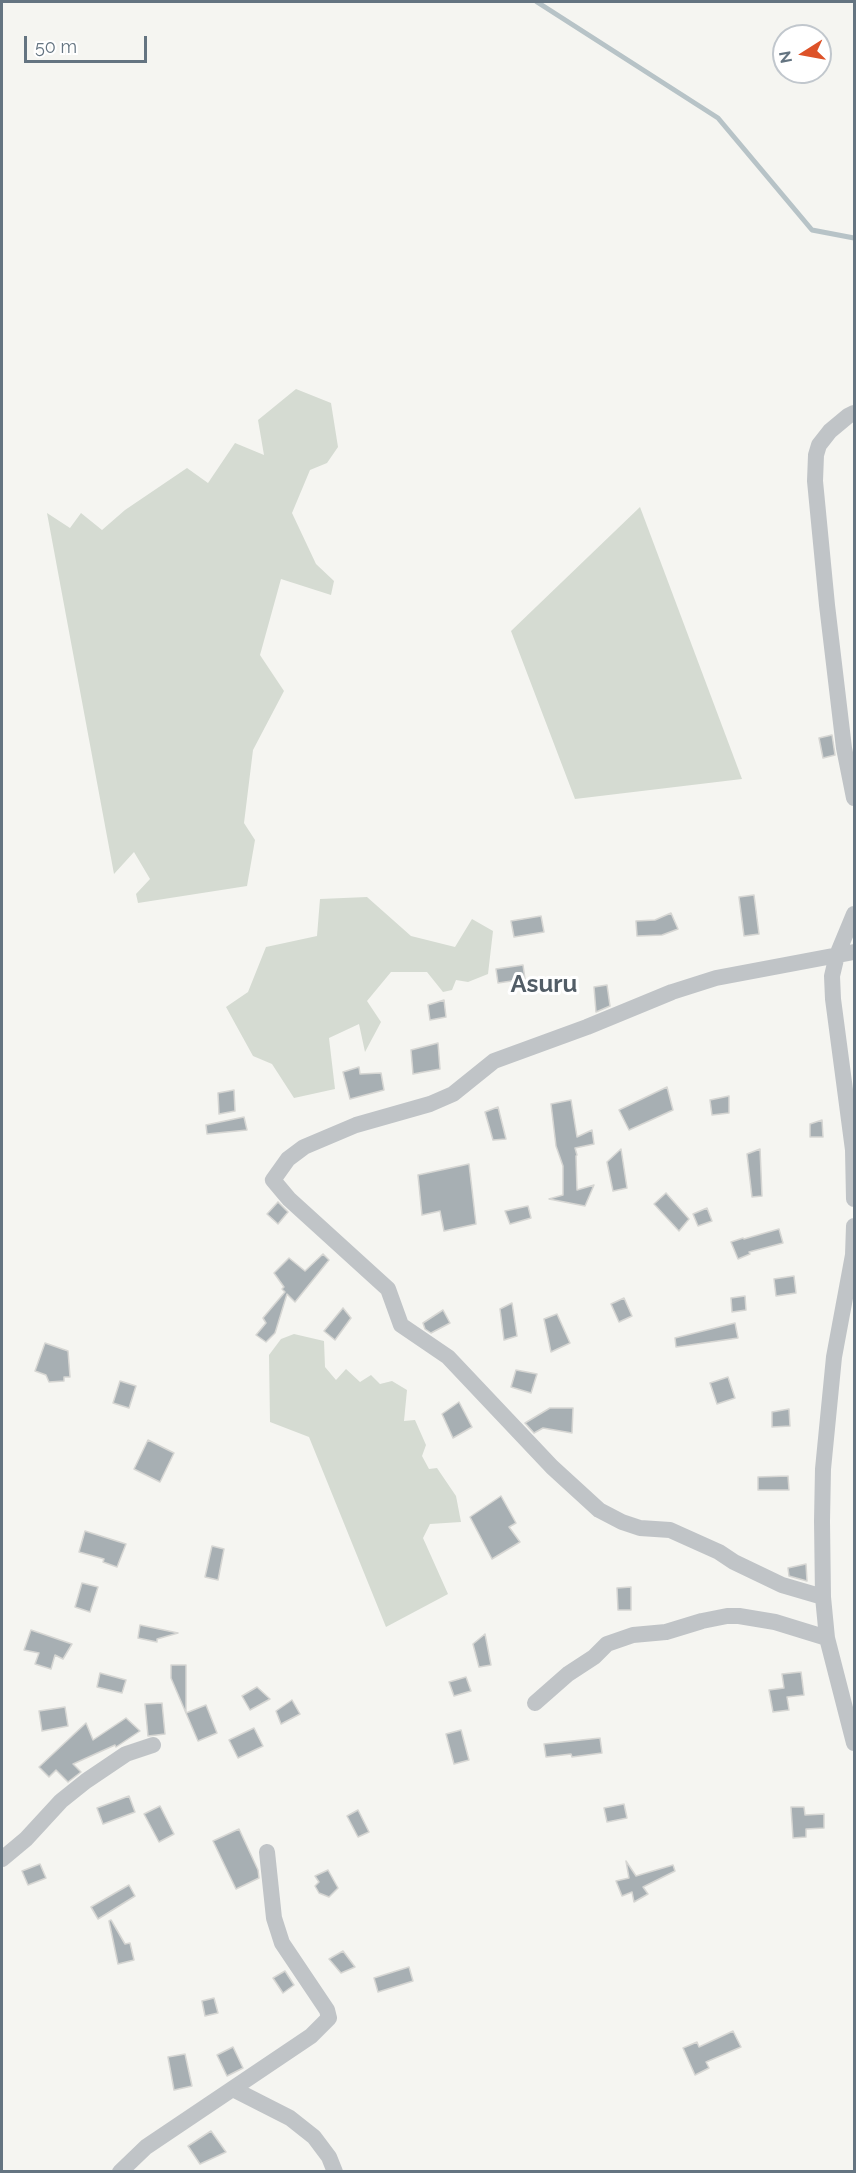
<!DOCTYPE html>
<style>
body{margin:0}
#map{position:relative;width:856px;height:2173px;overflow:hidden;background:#f5f5f1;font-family:Raleway,sans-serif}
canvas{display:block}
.frame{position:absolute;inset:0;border:3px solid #647481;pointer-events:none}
.north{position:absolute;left:772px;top:24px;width:60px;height:60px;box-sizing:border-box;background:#fff;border:2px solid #c1c7cd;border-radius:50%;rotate:259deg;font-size:16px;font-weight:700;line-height:24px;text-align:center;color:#647481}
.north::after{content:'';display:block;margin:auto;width:21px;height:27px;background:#dd5228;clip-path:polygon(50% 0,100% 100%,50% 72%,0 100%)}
.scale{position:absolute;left:24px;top:36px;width:123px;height:27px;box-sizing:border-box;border:3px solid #647481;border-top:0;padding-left:8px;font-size:18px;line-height:21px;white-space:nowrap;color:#647481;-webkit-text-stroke:4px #fff;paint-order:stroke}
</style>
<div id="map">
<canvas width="856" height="2173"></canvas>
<div class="frame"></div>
<div class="north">N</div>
<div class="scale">50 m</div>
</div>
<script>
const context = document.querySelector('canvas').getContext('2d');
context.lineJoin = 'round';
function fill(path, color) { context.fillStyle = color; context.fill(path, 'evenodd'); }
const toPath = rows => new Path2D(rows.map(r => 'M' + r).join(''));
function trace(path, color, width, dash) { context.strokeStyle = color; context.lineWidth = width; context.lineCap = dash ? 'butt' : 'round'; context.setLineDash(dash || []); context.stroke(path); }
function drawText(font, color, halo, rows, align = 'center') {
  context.font = font + ' Raleway,sans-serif'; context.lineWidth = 6; context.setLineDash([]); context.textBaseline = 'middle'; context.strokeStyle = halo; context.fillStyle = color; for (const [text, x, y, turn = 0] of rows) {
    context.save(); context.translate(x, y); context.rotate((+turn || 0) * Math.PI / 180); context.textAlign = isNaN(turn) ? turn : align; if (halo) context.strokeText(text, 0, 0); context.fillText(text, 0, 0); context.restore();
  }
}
const green = toPath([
 [296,389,331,403,338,447,327,463,310,470,292,513,316,564,334,581,331,595,281,579,260,655,284,691,253,750,244,823,255,840,247,886,138,903,136,894,150,879,134,852,114,874,47,513,70,528,81,513,102,530,125,510,187,468,208,483,235,443,264,455,258,420],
 [640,507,742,779,575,799,511,631],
 [367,897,411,936,455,947,472,919,493,931,488,974,468,982,456,980,452,990,443,992,427,972,391,972,367,1001,381,1022,365,1052,359,1024,329,1038,335,1089,294,1098,272,1064,253,1056,226,1007,248,992,266,947,317,936,320,899],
 [294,1334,324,1341,325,1367,336,1380,346,1369,360,1382,371,1375,380,1384,392,1381,407,1390,404,1421,415,1420,426,1445,422,1456,429,1469,437,1468,456,1496,461,1522,430,1524,423,1538,448,1594,386,1627,309,1437,270,1422,269,1355,281,1339]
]);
const stream = toPath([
 [537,2,718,118,812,230,854,238]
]);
const building = toPath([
 [832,735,835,755,823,758,819,738,832,735],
 [754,895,759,934,744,936,739,897,754,895],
 [671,913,678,929,662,935,637,936,636,921,655,920,671,913],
 [541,916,544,932,514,937,511,921,541,916],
 [523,965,525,979,498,983,496,969,523,965],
 [607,985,610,1006,596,1012,594,987,607,985],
 [444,1000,446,1017,430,1020,428,1005,444,1000],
 [438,1043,440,1069,413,1074,411,1050,438,1043],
 [359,1067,360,1074,381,1073,384,1090,350,1099,343,1072,359,1067],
 [667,1087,673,1110,629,1130,619,1110,667,1087],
 [234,1090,235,1111,219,1114,218,1093,234,1090],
 [729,1096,729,1113,712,1115,710,1100,729,1096],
 [571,1100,577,1137,592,1130,594,1144,575,1148,577,1155,576,1156,577,1190,594,1185,585,1206,549,1199,563,1195,563,1166,556,1146,551,1104,571,1100],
 [498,1107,506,1139,493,1140,485,1112,498,1107],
 [244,1117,247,1130,207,1134,206,1125,244,1117],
 [822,1120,823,1137,810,1137,810,1124,822,1120],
 [621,1149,627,1188,613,1191,607,1162,621,1149],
 [760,1149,762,1196,752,1197,747,1154,760,1149],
 [469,1164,476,1224,444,1231,440,1211,422,1215,418,1175,469,1164],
 [666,1193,689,1219,679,1231,654,1204,666,1193],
 [278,1202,288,1212,278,1224,267,1214,278,1202],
 [528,1206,531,1218,510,1224,505,1211,528,1206],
 [707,1208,712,1221,698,1226,693,1214,707,1208],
 [779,1229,783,1243,749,1252,750,1254,738,1259,731,1242,743,1238,744,1239,779,1229],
 [323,1254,329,1260,295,1302,287,1294,275,1333,266,1342,256,1335,266,1323,263,1318,285,1292,282,1289,284,1287,274,1273,289,1258,305,1271,323,1254],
 [794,1276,796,1293,776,1296,774,1279,794,1276],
 [745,1296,746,1310,732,1312,731,1298,745,1296],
 [624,1298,632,1316,619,1322,611,1304,624,1298],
 [512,1303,517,1336,504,1340,500,1309,512,1303],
 [343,1308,351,1318,335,1340,324,1331,343,1308],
 [443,1310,450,1323,431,1333,425,1329,423,1323,443,1310],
 [557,1314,570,1343,551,1352,544,1319,557,1314],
 [735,1323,738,1338,676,1347,675,1338,735,1323],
 [45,1343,68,1351,70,1377,64,1377,64,1381,49,1382,46,1375,35,1371,45,1343],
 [516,1370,537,1374,531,1393,511,1387,516,1370],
 [728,1377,735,1398,717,1404,710,1383,728,1377],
 [120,1381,136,1386,129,1408,113,1403,120,1381],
 [459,1402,472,1427,453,1438,442,1414,459,1402],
 [550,1408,573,1408,572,1433,543,1428,534,1433,525,1423,550,1408],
 [789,1409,790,1426,772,1427,772,1412,789,1409],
 [148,1440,174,1453,160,1482,134,1469,148,1440],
 [788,1476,789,1490,758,1490,758,1477,788,1476],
 [501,1496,516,1523,509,1527,520,1542,492,1559,470,1517,501,1496],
 [85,1531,126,1544,117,1567,103,1562,104,1559,79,1552,85,1531],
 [212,1546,224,1549,218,1580,205,1577,212,1546],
 [806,1564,807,1581,789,1576,788,1568,806,1564],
 [82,1583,98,1587,90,1612,75,1607,82,1583],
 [631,1587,631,1610,618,1610,617,1588,631,1587],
 [140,1625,178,1633,157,1639,157,1642,138,1638,140,1625],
 [31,1630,72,1644,63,1659,55,1655,51,1669,35,1664,39,1653,24,1650,31,1630],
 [485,1634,491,1665,479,1667,473,1644,485,1634],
 [171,1665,186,1665,186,1713,206,1705,217,1733,198,1741,171,1678,171,1665],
 [801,1672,804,1695,787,1697,789,1710,773,1712,769,1690,784,1688,782,1674,801,1672],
 [100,1673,126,1680,122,1693,97,1687,100,1673],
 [466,1677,471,1691,454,1696,449,1682,466,1677],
 [257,1687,270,1699,250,1710,242,1696,257,1687],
 [292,1700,300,1714,281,1724,276,1711,292,1700],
 [162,1703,165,1734,148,1736,145,1704,162,1703],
 [65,1707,68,1726,42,1731,39,1711,65,1707],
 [126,1718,140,1731,116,1747,115,1745,73,1764,81,1772,68,1782,56,1770,49,1777,39,1767,86,1723,93,1740,126,1718],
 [254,1728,263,1746,238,1758,229,1740,254,1728],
 [461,1730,469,1760,454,1764,446,1734,461,1730],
 [600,1738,602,1753,572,1757,571,1754,546,1757,544,1744,600,1738],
 [129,1796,135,1812,103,1824,97,1808,129,1796],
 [624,1804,627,1818,607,1822,604,1808,624,1804],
 [160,1806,174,1834,159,1842,144,1814,160,1806],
 [791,1807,804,1807,805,1815,824,1814,824,1828,806,1829,806,1837,793,1838,791,1807],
 [358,1810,369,1832,358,1837,347,1816,358,1810],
 [239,1829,258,1870,259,1878,236,1889,213,1841,239,1829],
 [626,1861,636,1876,673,1865,675,1871,643,1887,648,1894,634,1902,632,1892,622,1896,616,1881,629,1878,626,1861],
 [40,1864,46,1878,28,1885,22,1871,40,1864],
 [328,1870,338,1888,329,1897,319,1893,315,1886,319,1882,315,1876,328,1870],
 [129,1885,135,1896,98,1919,91,1907,129,1885],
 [111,1920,125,1944,130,1943,134,1960,118,1964,109,1921,111,1920],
 [343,1951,355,1967,341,1973,329,1959,343,1951],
 [409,1967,413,1981,378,1992,374,1978,409,1967],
 [285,1971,294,1985,283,1993,273,1978,285,1971],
 [214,1998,218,2013,205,2016,202,2001,214,1998],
 [733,2031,741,2047,706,2062,709,2068,695,2075,683,2048,697,2042,699,2047,733,2031],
 [233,2047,243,2068,227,2076,217,2055,233,2047],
 [185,2054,192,2086,174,2090,168,2057,185,2054],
 [211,2131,226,2152,200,2164,188,2146,211,2131]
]);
const minor = toPath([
 [854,413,848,416,830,431,819,445,816,455,815,481,827,605,844,748,854,798],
 [854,914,837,955,832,976,833,999,853,1150,854,1199],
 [854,1226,853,1255,834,1357,823,1469,822,1521,823,1597,827,1638,854,1743],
 [823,1597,782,1585,734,1562,719,1552,670,1530,640,1528,622,1522,599,1510,552,1467,448,1357,401,1325,388,1289,289,1199,273,1180,288,1159,304,1147,356,1125,430,1104,453,1094,494,1061,587,1027,672,992,716,978,854,952],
 [535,1703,568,1674,594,1657,607,1644,633,1635,666,1632,702,1621,727,1616,739,1616,775,1622,827,1638],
 [2,1859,26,1839,61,1801,86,1781,126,1754,153,1745],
 [233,2089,290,2118,314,2137,329,2157,335,2172],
 [120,2172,146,2147,311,2036,329,2018,327,2010,282,1943,274,1918,267,1852]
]);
const quarterNames = [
 ["Asuru",544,985]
];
fill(green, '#d5dbd2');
trace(stream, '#b7c3c7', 5);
fill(building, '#a7afb3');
trace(building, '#d6d6d3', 1.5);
trace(minor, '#c0c4c7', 16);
drawText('bold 24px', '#525d66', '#fff', quarterNames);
</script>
